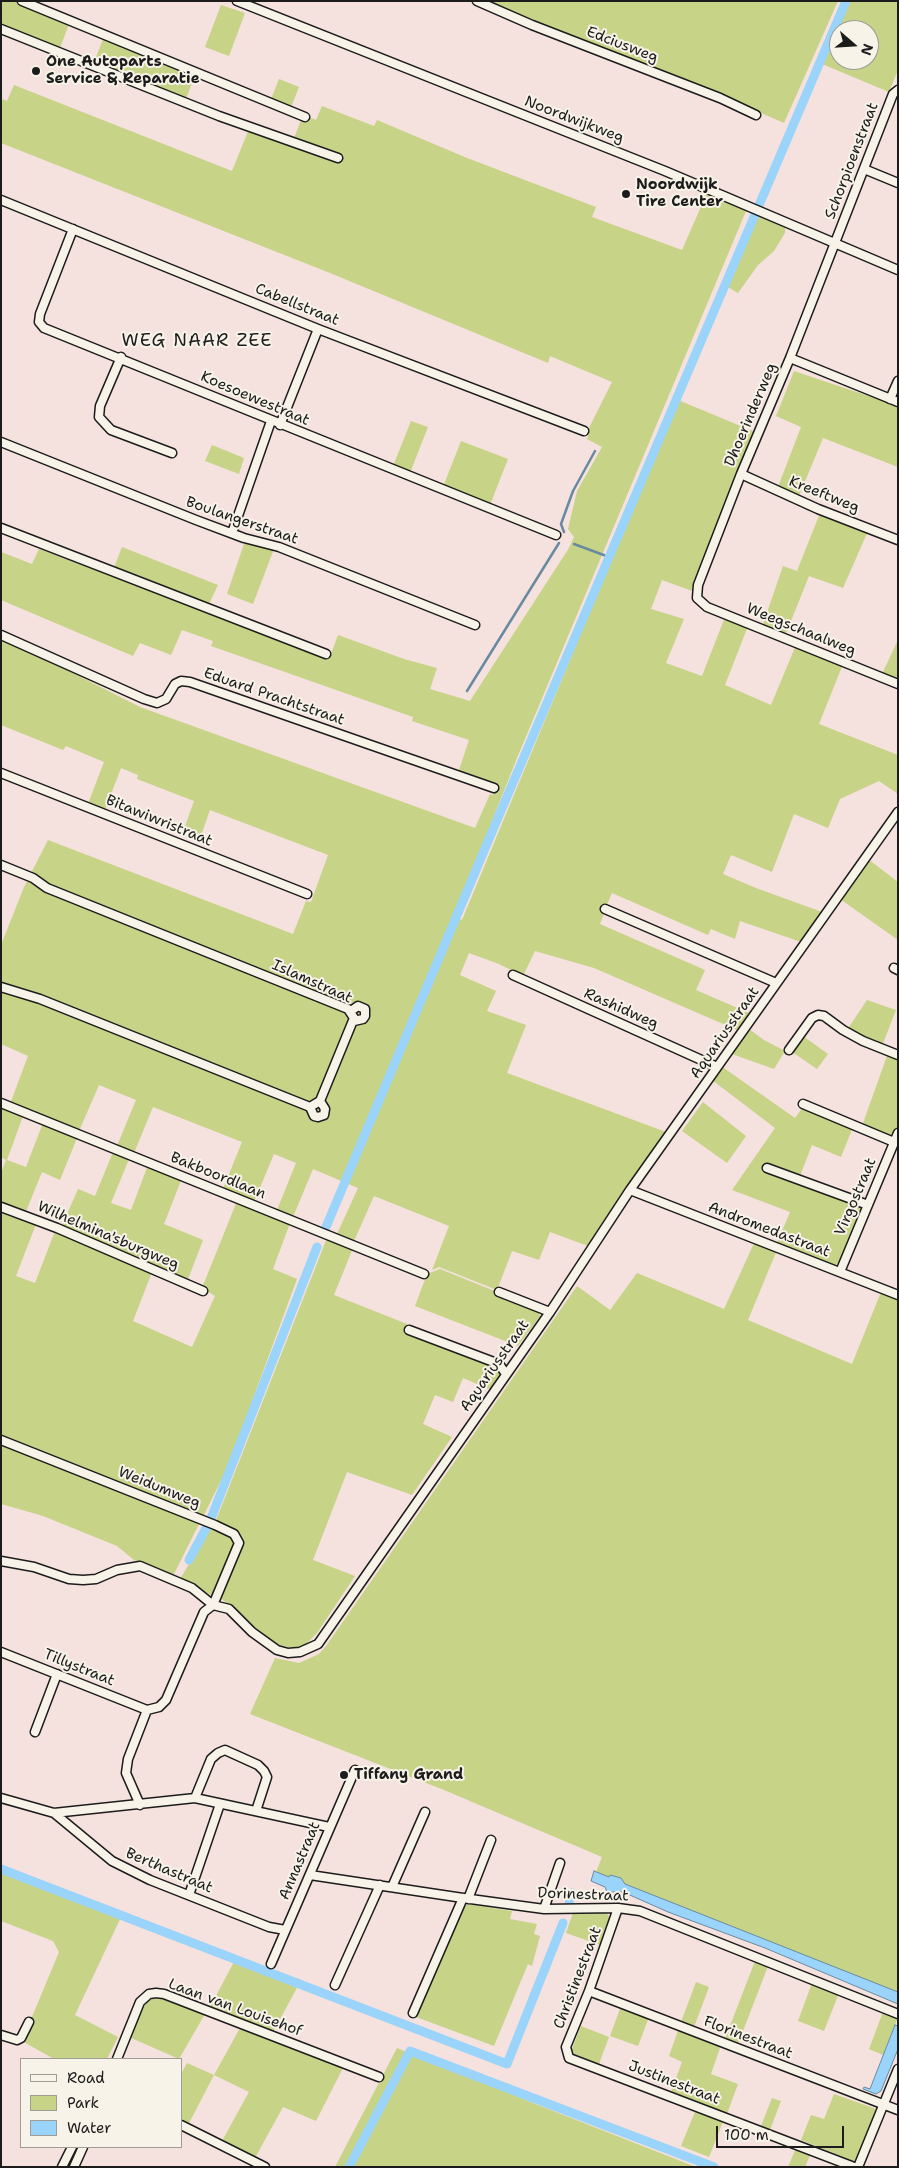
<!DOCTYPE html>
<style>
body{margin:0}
#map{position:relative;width:899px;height:2168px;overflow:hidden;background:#f5e1de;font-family:"Shantell Sans",sans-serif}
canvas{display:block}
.frame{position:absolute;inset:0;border:2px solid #1c1c1c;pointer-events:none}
.legend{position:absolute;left:20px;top:2058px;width:162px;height:90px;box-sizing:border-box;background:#f7f3e8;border:1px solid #9f9d96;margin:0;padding:6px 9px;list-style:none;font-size:15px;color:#1c1c1c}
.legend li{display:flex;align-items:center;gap:10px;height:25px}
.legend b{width:25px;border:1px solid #9f9d96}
.north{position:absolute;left:829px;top:20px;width:50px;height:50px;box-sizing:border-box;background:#f7f3e8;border:1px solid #9f9d96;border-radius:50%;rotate:109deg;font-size:14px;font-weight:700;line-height:20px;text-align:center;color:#1c1c1c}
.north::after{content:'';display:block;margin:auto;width:18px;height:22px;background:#1c1c1c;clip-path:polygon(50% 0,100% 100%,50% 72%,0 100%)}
.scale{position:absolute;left:716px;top:2126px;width:128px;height:22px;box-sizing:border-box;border:2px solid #1c1c1c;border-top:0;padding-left:6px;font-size:15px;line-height:18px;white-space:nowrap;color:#1c1c1c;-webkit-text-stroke:4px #f7f3e8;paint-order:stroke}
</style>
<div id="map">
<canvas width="899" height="2168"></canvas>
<div class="frame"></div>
<ul class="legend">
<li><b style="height:6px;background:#f7f3e8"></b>Road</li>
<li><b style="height:14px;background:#c7d386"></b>Park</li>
<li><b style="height:14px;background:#9bd4fa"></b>Water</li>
</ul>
<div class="north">N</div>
<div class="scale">100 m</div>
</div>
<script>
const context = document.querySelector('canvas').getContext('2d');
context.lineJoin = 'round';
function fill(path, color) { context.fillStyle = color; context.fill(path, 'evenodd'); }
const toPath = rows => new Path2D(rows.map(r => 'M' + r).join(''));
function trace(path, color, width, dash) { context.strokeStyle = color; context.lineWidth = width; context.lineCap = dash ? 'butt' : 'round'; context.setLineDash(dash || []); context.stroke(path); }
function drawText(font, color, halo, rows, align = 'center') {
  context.font = font + ' "Shantell Sans",sans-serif'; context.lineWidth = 4; context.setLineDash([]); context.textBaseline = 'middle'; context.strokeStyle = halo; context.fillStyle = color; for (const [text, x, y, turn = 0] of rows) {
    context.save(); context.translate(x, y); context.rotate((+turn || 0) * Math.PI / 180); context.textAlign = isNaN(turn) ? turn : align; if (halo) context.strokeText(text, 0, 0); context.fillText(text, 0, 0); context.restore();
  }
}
const green = toPath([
 [1,1,14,1,69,24,60,48,1,25],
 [483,1,838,1,784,123,720,95],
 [849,1,898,1,898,70,889,92,822,64],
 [839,30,869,30,869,60,839,60],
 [221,5,245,13,229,56,205,47],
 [103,39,194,77,186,99,94,62],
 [279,79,299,87,288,115,268,107],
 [14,85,232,171,251,124,293,141,303,115,316,120,322,106,374,126,377,120,467,158,596,207,592,217,682,250,707,193,746,211,517,758,454,917,462,920,678,400,755,432,692,591,662,580,651,609,684,619,666,663,702,676,725,617,748,626,725,685,771,705,796,645,843,664,819,724,898,755,898,794,879,781,840,799,828,828,794,814,772,872,731,855,723,874,756,888,822,912,801,942,740,921,735,939,711,929,708,935,612,893,606,907,603,905,601,909,605,911,600,924,705,970,696,990,749,1013,737,1030,594,968,535,951,523,976,499,964,469,953,460,975,496,991,487,1011,526,1025,507,1073,666,1132,588,1246,550,1232,539,1260,512,1251,497,1290,439,1267,432,1270,449,1226,374,1196,354,1241,337,1234,358,1188,313,1169,293,1217,277,1210,296,1163,274,1154,254,1202,223,1189,242,1142,153,1107,134,1153,117,1146,136,1100,99,1085,79,1131,10,1104,28,1056,1,1044,1,945,24,887,48,840,293,934,306,901,311,902,328,855,210,810,199,841,182,835,194,801,137,779,138,775,121,768,105,810,88,804,104,762,66,746,63,750,1,725,1,641,39,656,140,707,475,828,490,794,493,795,496,785,458,773,469,740,412,721,413,717,211,646,213,641,182,630,171,655,140,643,133,656,1,600,1,552,32,564,39,549,330,657,338,635,404,659,437,668,430,689,470,701,569,548,574,537,568,529,577,491,602,447,587,439,589,433,587,432,612,382,550,356,548,363,330,273,1,143,1,103,3,99,7,101],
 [757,215,785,228,785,233,774,251,758,265,738,293,726,286],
 [794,371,898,406,898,467,823,438,799,496,778,487,801,427,776,416],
 [411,421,428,427,410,473,393,466],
 [461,441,508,459,490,505,443,487],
 [212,445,244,458,239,474,205,461],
 [820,513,868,531,843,588,809,576,785,636,762,627,783,566,797,571],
 [245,541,274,549,253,604,227,594],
 [122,547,218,585,209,604,113,570],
 [898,640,898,680,882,674],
 [868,859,898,882,898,940,840,899],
 [867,1000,896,1010,882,1046,847,1030],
 [749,1029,764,1040,785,1051,774,1069,732,1054],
 [803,1036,828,1054,817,1069,792,1052],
 [888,1053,898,1057,898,1127,892,1137,862,1126],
 [721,1066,795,1118,803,1107,853,1127,841,1157,812,1145,800,1176,768,1163,765,1169,862,1206,863,1211,844,1258,836,1265,833,1265,777,1243,790,1212,732,1190,775,1128,712,1080],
 [703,1102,746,1136,727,1163,682,1131],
 [1,1107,23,1116,7,1160,26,1167,43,1123,77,1138,60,1180,42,1172,25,1214,1,1205,1,1173,6,1160,1,1157],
 [113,1152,129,1159,111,1203,131,1210,148,1165,182,1178,164,1224,203,1240,187,1282,61,1228,78,1189,95,1196],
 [237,1201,290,1223,273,1269,297,1279,229,1464,203,1517,1,1438,1,1211,36,1224,16,1276,35,1283,55,1231,152,1272,133,1321,192,1347,215,1296,202,1288],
 [327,1238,353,1248,334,1295,407,1324,407,1335,496,1367,501,1374,491,1390,463,1378,453,1402,435,1395,423,1424,452,1437,412,1495,347,1472,313,1560,355,1576,317,1633,306,1644,297,1649,275,1644,217,1595,241,1543,215,1523],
 [755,1241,777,1250,748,1320,852,1364,881,1292,898,1299,898,1993,625,1884,621,1878,609,1877,596,1872,602,1857,444,1790,250,1714,275,1658,299,1663,319,1654,326,1646,577,1286,610,1310,637,1273,724,1309],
 [440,1269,497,1292,496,1295,539,1313,540,1316,518,1346,415,1306,427,1274],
 [1,1442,201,1520,173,1576,134,1560,117,1546,43,1516,1,1504],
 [212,1526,233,1535,237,1541,213,1596,180,1579],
 [1,1871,121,1917,75,2015,118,2037,107,2059,54,2059,22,2041,59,1952,53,1941,1,1921],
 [468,1904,512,1911,510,1919,537,1924,534,1934,540,1936,532,1966,528,1964,494,2046,416,2017,465,1906],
 [596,1912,607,1914,612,1920,603,1946,566,1933,573,1913],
 [235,1960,298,1986,273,2032,210,2007],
 [755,1961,768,1966,738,2044,725,2039],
 [696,1982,709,1987,694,2027,681,2022],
 [812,1983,839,1993,824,2031,798,2021],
 [157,1996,205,2014,179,2059,129,2037,147,2001],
 [621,2006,649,2017,638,2046,610,2036],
 [883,2012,898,2017,883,2055,869,2049],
 [581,2026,609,2037,599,2064,573,2054,572,2049],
 [240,2028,343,2068,316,2121,283,2107,255,2158,222,2141,249,2092,214,2075,188,2125,181,2122,181,2074,187,2063,214,2075],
 [679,2028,721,2045,711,2074,738,2084,727,2114,671,2092,682,2062,669,2056],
 [397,2048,538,2105,696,2167,335,2167],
 [834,2094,876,2109,856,2162,801,2140,811,2115,824,2119],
 [772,2098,781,2101,770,2130,761,2126],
 [696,2109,724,2119,709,2157,681,2146],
 [796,2148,811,2153,805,2167,788,2167]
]);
const water = toPath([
 [594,1871,609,1877,610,1875,614,1876,621,1878,625,1884,898,1992,898,2004,765,1948,668,1912,623,1892,607,1892,605,1887,591,1881,594,1871],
 [895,2025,898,2026,898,2049,881,2091,876,2094,863,2089,864,2087,870,2089,895,2025]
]);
const stream = toPath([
 [564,532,561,524,573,491,595,451],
 [574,544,609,557],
 [467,691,559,543]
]);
const canal = toPath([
 [326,1227,489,839,846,1],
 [189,1560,210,1521,317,1247],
 [1,1869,507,2064,563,1923],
 [569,1903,572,1893],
 [349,2167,410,2051,714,2167]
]);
const minor = toPath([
 [22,1,305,117],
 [237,1,665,171,898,270],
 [477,1,532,25,720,98,756,115],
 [1,29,219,116,338,158],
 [898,90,893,94,790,358,741,474,698,585,697,598,707,607,898,684],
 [864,169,898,183],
 [1,200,318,329,584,431],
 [73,229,40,314,39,322,44,328,556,535],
 [121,357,100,406,99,417,111,430,172,453],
 [790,358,898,402],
 [890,399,898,381],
 [280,425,318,329],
 [1,442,196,520,244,538,279,547,475,625],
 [741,474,818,509,898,540],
 [1,528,326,654],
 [232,533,271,421],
 [1,635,144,699,157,703,166,699,175,684,181,681,190,682,494,788],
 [1,773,307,894],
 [1,865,33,878,47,888,348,1009,354,1018,320,1101,310,1107,40,999,1,987],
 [605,909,776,983],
 [894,968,898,970],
 [513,975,717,1067],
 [351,1011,358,1006,365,1009,365,1016,363,1019,354,1021],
 [789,1050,812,1018,818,1015,824,1016,843,1030,863,1041,898,1055],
 [1,1103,424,1274],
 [803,1104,894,1142],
 [310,1107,314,1116,318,1117,324,1115,325,1109,320,1101],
 [767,1168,868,1205],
 [630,1190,898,1295],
 [1,1207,57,1228,203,1291],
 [840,1272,898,1133],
 [499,1292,550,1312],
 [409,1330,499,1364,506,1374],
 [1,1440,215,1525,234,1534,239,1543,213,1605,192,1588,140,1566,117,1570,96,1579,83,1580,69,1579,34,1567,1,1561],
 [1,1652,147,1710],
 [35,1732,57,1674],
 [1,1798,54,1813,195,1798,329,1827],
 [195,1798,211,1759,218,1753,225,1750,258,1765,264,1771,267,1777,256,1811],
 [140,1805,126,1773,128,1759,147,1710,159,1707,166,1700,204,1612,213,1605,229,1609,252,1632,277,1650,288,1653,300,1652,318,1644,550,1312,630,1190,898,812],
 [54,1813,112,1861,150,1880,269,1927,285,1930],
 [310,1875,463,1898,544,1909,618,1908,640,1911,898,2014],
 [392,1887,425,1812],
 [189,1895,220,1804],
 [468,1899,491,1840],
 [618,1908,589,1991,566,2047,569,2058,854,2167],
 [544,1909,560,1863],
 [271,1964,355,1770],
 [335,1985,380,1885],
 [589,1991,898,2110],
 [413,2013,463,1898],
 [1,2035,17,2040,21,2038,29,2022],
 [117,2059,140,2002,149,1994,156,1993,164,1994,379,2077],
 [181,2125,265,2167],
 [62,2167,72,2147],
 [74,2167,83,2147],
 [858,2167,898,2069]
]);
const markers = [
 [36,71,5,"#1c1c1c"],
 [626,194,5,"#1c1c1c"],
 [344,1775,5,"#1c1c1c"]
];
const streetNames = [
 ["Edciusweg",622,45,21],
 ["Noordwijkweg",574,120,21],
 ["Schorpioenstraat",852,161,-69],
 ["Cabellstraat",297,305,22],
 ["Koesoewestraat",255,399,23],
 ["Dhoerinderweg",751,415,-67],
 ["Kreeftweg",824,495,22],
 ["Boulangerstraat",242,521,19],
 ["Weegschaalweg",801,630,22],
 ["Eduard Prachtstraat",274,697,19],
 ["Bitawiwristraat",159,821,22],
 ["Islamstraat",312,982,24],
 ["Rashidweg",621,1009,24],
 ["Aquariusstraat",725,1033,-55],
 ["Bakboordlaan",218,1176,22],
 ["Virgostraat",856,1197,-67],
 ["Andromedastraat",769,1230,21],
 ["Wilhelmina'sburgweg",108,1236,23],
 ["Aquariusstraat",495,1366,-55],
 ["Weidumweg",159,1488,22],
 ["Tillystraat",79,1668,22],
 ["Annastraat",300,1861,-67],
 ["Berthastraat",169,1871,23],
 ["Dorinestraat",583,1895,2],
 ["Christinestraat",578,1978,-69],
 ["Laan van Louisehof",235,2008,20],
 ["Florinestraat",748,2038,21],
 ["Justinestraat",674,2083,21]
];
const poiNames = [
 ["One Autoparts",46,62],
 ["Service & Reparatie",46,79],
 ["Noordwijk",636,185],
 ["Tire Center",636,202],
 ["Tiffany Grand",354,1775]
];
const quarterNames = [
 ["WEG NAAR ZEE",197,341]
];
fill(green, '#c7d386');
fill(water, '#9bd4fa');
trace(water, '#688aa1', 1);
trace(stream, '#688aa1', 2.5);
trace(canal, '#9bd4fa', 9);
trace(minor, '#1c1c1c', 11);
trace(minor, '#f7f3e8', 8);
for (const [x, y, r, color] of markers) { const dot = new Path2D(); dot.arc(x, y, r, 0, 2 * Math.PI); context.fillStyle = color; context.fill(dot); trace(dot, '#f7f3e8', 2); }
drawText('15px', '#1c1c1c', '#f7f3e8', streetNames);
drawText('bold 15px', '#1c1c1c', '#f7f3e8', poiNames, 'left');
context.letterSpacing = '1px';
drawText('18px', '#1c1c1c', '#f7f3e8', quarterNames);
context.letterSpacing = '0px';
</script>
